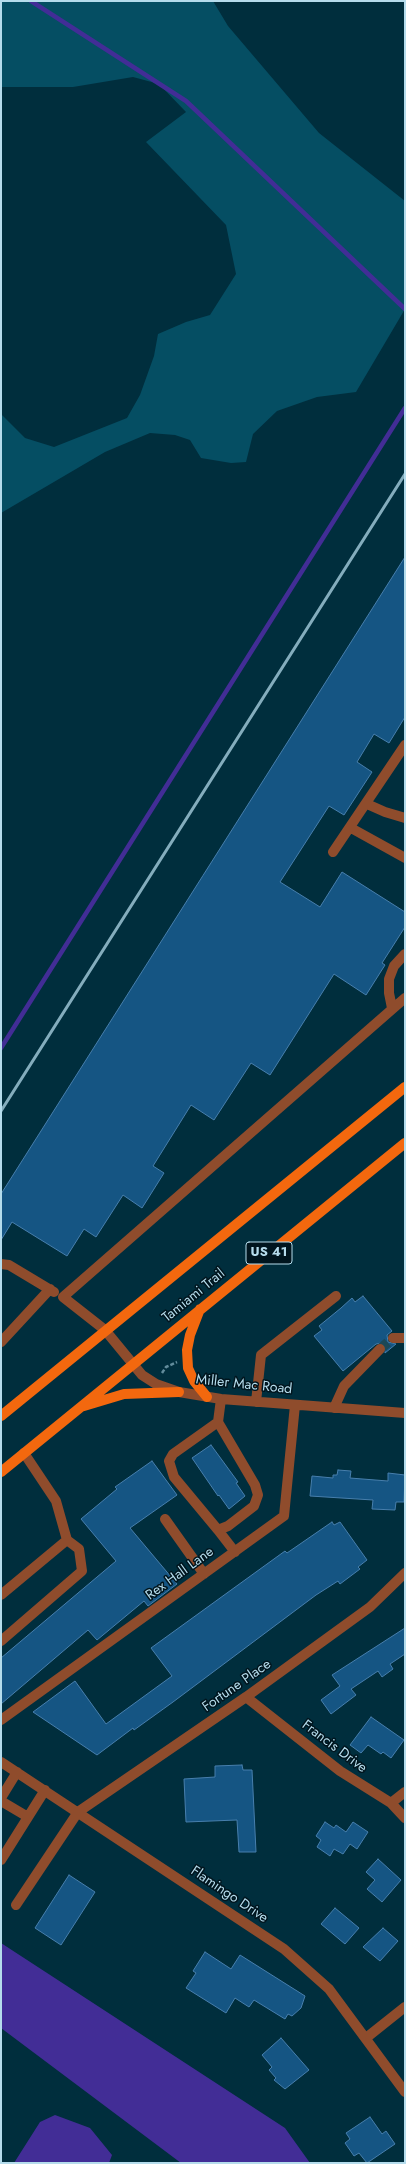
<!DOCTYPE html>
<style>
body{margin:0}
#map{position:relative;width:406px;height:2164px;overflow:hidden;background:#002e3d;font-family:Jost,sans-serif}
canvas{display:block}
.frame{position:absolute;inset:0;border:2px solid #b5dcec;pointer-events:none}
</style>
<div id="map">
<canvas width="406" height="2164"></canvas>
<div class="frame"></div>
</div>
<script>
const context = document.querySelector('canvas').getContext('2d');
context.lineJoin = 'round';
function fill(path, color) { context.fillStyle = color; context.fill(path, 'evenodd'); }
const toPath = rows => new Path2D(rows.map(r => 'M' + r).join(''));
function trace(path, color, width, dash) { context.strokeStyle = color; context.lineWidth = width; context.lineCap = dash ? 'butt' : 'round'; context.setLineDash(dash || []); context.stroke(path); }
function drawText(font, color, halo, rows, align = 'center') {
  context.font = font + ' Jost,sans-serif'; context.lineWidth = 3; context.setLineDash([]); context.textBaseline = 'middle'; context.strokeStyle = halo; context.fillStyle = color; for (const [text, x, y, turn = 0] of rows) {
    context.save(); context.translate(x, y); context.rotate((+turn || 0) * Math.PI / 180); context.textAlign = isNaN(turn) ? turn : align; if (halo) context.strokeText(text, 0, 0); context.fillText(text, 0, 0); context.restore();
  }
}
const green = toPath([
 [1,1,213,1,228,26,319,133,405,201,405,309,356,392,317,397,277,411,253,434,246,462,231,463,201,458,190,440,175,435,150,433,105,452,1,513,1,414,25,438,54,447,127,418,140,395,154,356,158,334,186,322,210,315,236,274,226,225,146,142,186,112,159,84,133,77,73,87,1,87]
]);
const water = toPath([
 [1,1943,285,2128,310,2163,181,2163,1,2028],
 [55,2115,90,2128,112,2155,109,2163,14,2163,40,2122]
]);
const stream = toPath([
 [31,1,186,101,405,309],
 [1,1048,405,408]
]);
const building = toPath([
 [405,557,405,717,389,743,374,734,357,762,372,772,344,815,329,806,280,882,320,907,342,872,405,912,405,927,382,963,385,965,366,995,334,974,270,1075,251,1063,214,1120,191,1105,153,1166,164,1173,142,1208,123,1195,96,1237,84,1229,67,1256,12,1222,1,1240,1,1194,405,557],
 [363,1296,392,1331,387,1335,388,1342,396,1344,385,1353,385,1345,381,1343,376,1344,343,1371,314,1336,322,1330,319,1326,341,1308,352,1298,355,1302,363,1296],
 [211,1445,238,1482,236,1483,245,1496,229,1509,219,1495,218,1496,192,1458,211,1445],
 [152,1461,177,1495,130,1528,177,1584,148,1606,144,1601,97,1640,88,1630,1,1704,1,1658,116,1561,81,1519,117,1489,115,1487,152,1461],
 [338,1470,351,1471,350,1478,388,1481,388,1473,405,1475,404,1502,396,1502,395,1510,372,1509,373,1500,310,1496,312,1476,333,1478,333,1475,337,1475,338,1470],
 [332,1522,334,1525,340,1522,367,1560,358,1567,360,1569,340,1584,338,1581,316,1595,173,1702,134,1730,133,1728,97,1755,33,1712,75,1681,106,1724,172,1676,151,1648,285,1551,287,1553,332,1522],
 [405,1628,405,1654,390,1664,393,1669,382,1677,378,1671,351,1689,356,1695,331,1714,321,1700,340,1686,332,1675,405,1628],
 [371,1717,404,1740,391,1758,383,1752,381,1754,368,1745,361,1753,350,1745,371,1717],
 [242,1765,243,1770,252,1770,256,1852,239,1852,237,1820,186,1822,184,1779,215,1777,215,1766,242,1765],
 [325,1822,334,1828,336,1825,346,1832,353,1822,368,1832,357,1849,350,1844,343,1854,334,1849,330,1856,317,1847,321,1840,316,1836,325,1822],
 [378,1859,401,1880,382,1902,367,1889,375,1880,366,1872,378,1859],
 [69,1875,95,1892,61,1945,35,1928,69,1875],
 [335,1908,359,1928,345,1944,321,1924,335,1908],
 [383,1928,398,1941,380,1961,363,1947,383,1928],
 [205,1952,231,1969,240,1955,305,1996,301,2008,292,2016,288,2014,285,2019,254,2000,249,2007,235,1998,226,2013,186,1988,196,1973,193,1971,205,1952],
 [281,2038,309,2070,285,2089,274,2080,276,2078,269,2070,272,2067,262,2055,281,2038],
 [370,2117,382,2134,386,2131,395,2144,367,2163,359,2153,354,2156,345,2143,350,2139,346,2133,370,2117]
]);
const minorTunnel = toPath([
 [380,1349,393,1338]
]);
const path = toPath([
 [162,1373,166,1367,177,1362]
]);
const minor = toPath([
 [367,804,385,812,405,818],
 [351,828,405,858],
 [333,852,405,745],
 [405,998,63,1297,105,1330,142,1375,156,1384,179,1392,221,1399,405,1413],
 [392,1008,389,993,389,979,394,966,405,954],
 [1,1264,9,1265,54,1292],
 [393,1338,405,1338],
 [1,1342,50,1289],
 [256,1402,261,1355,336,1296],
 [334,1408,344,1386,380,1349],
 [218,1422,173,1454,169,1461,174,1477,218,1530,228,1526,254,1506,258,1495,255,1485,218,1422,221,1399],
 [24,1453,56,1501,67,1540],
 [165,1519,204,1574],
 [218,1530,235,1552],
 [1,1595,67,1540,79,1549,82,1571,1,1641],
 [246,1697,340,1771,391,1803,405,1818],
 [1,1720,284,1516,295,1405],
 [1,1762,284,1949,329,1989,405,2092],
 [1,1798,17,1772],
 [1,1801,28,1817],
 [391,1803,405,1792],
 [1,1860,45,1790],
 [16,1905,78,1812,246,1697,370,1607,405,1573],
 [366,2038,405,2007]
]);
const major = toPath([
 [200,1309,190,1335,187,1350,188,1368,194,1381,207,1397],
 [84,1406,124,1394,179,1392],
 [1,1416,405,1087],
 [1,1472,405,1143]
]);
const rail = toPath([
 [1,1111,405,474]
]);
const shields = [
 [269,1253,46]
];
const shieldNames = [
 ["US 41",269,1253]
];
const streetNames = [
 ["Tamiami Trail",194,1296,-39],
 ["Miller Mac Road",244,1385,6],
 ["Rex Hall Lane",180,1574,-36],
 ["Fortune Place",237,1686,-35],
 ["Francis Drive",334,1747,37],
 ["Flamingo Drive",229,1895,34]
];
fill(green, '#054e63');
fill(water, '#422d96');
trace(stream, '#422d96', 4.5);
fill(building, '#155583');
trace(building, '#477fad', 1);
trace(minorTunnel, '#1b4857', 10, [10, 5]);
trace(path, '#628c9c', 2.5, [4, 2]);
trace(minor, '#8f4c2c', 10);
trace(major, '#f3680e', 10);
trace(rail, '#84adbd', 3);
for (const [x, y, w] of shields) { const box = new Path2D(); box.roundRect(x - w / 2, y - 11, w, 22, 3); context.fillStyle = '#00151e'; context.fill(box); trace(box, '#b5dcec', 1); }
drawText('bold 13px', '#b5dcec', null, shieldNames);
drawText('14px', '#b5dcec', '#00151e', streetNames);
</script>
